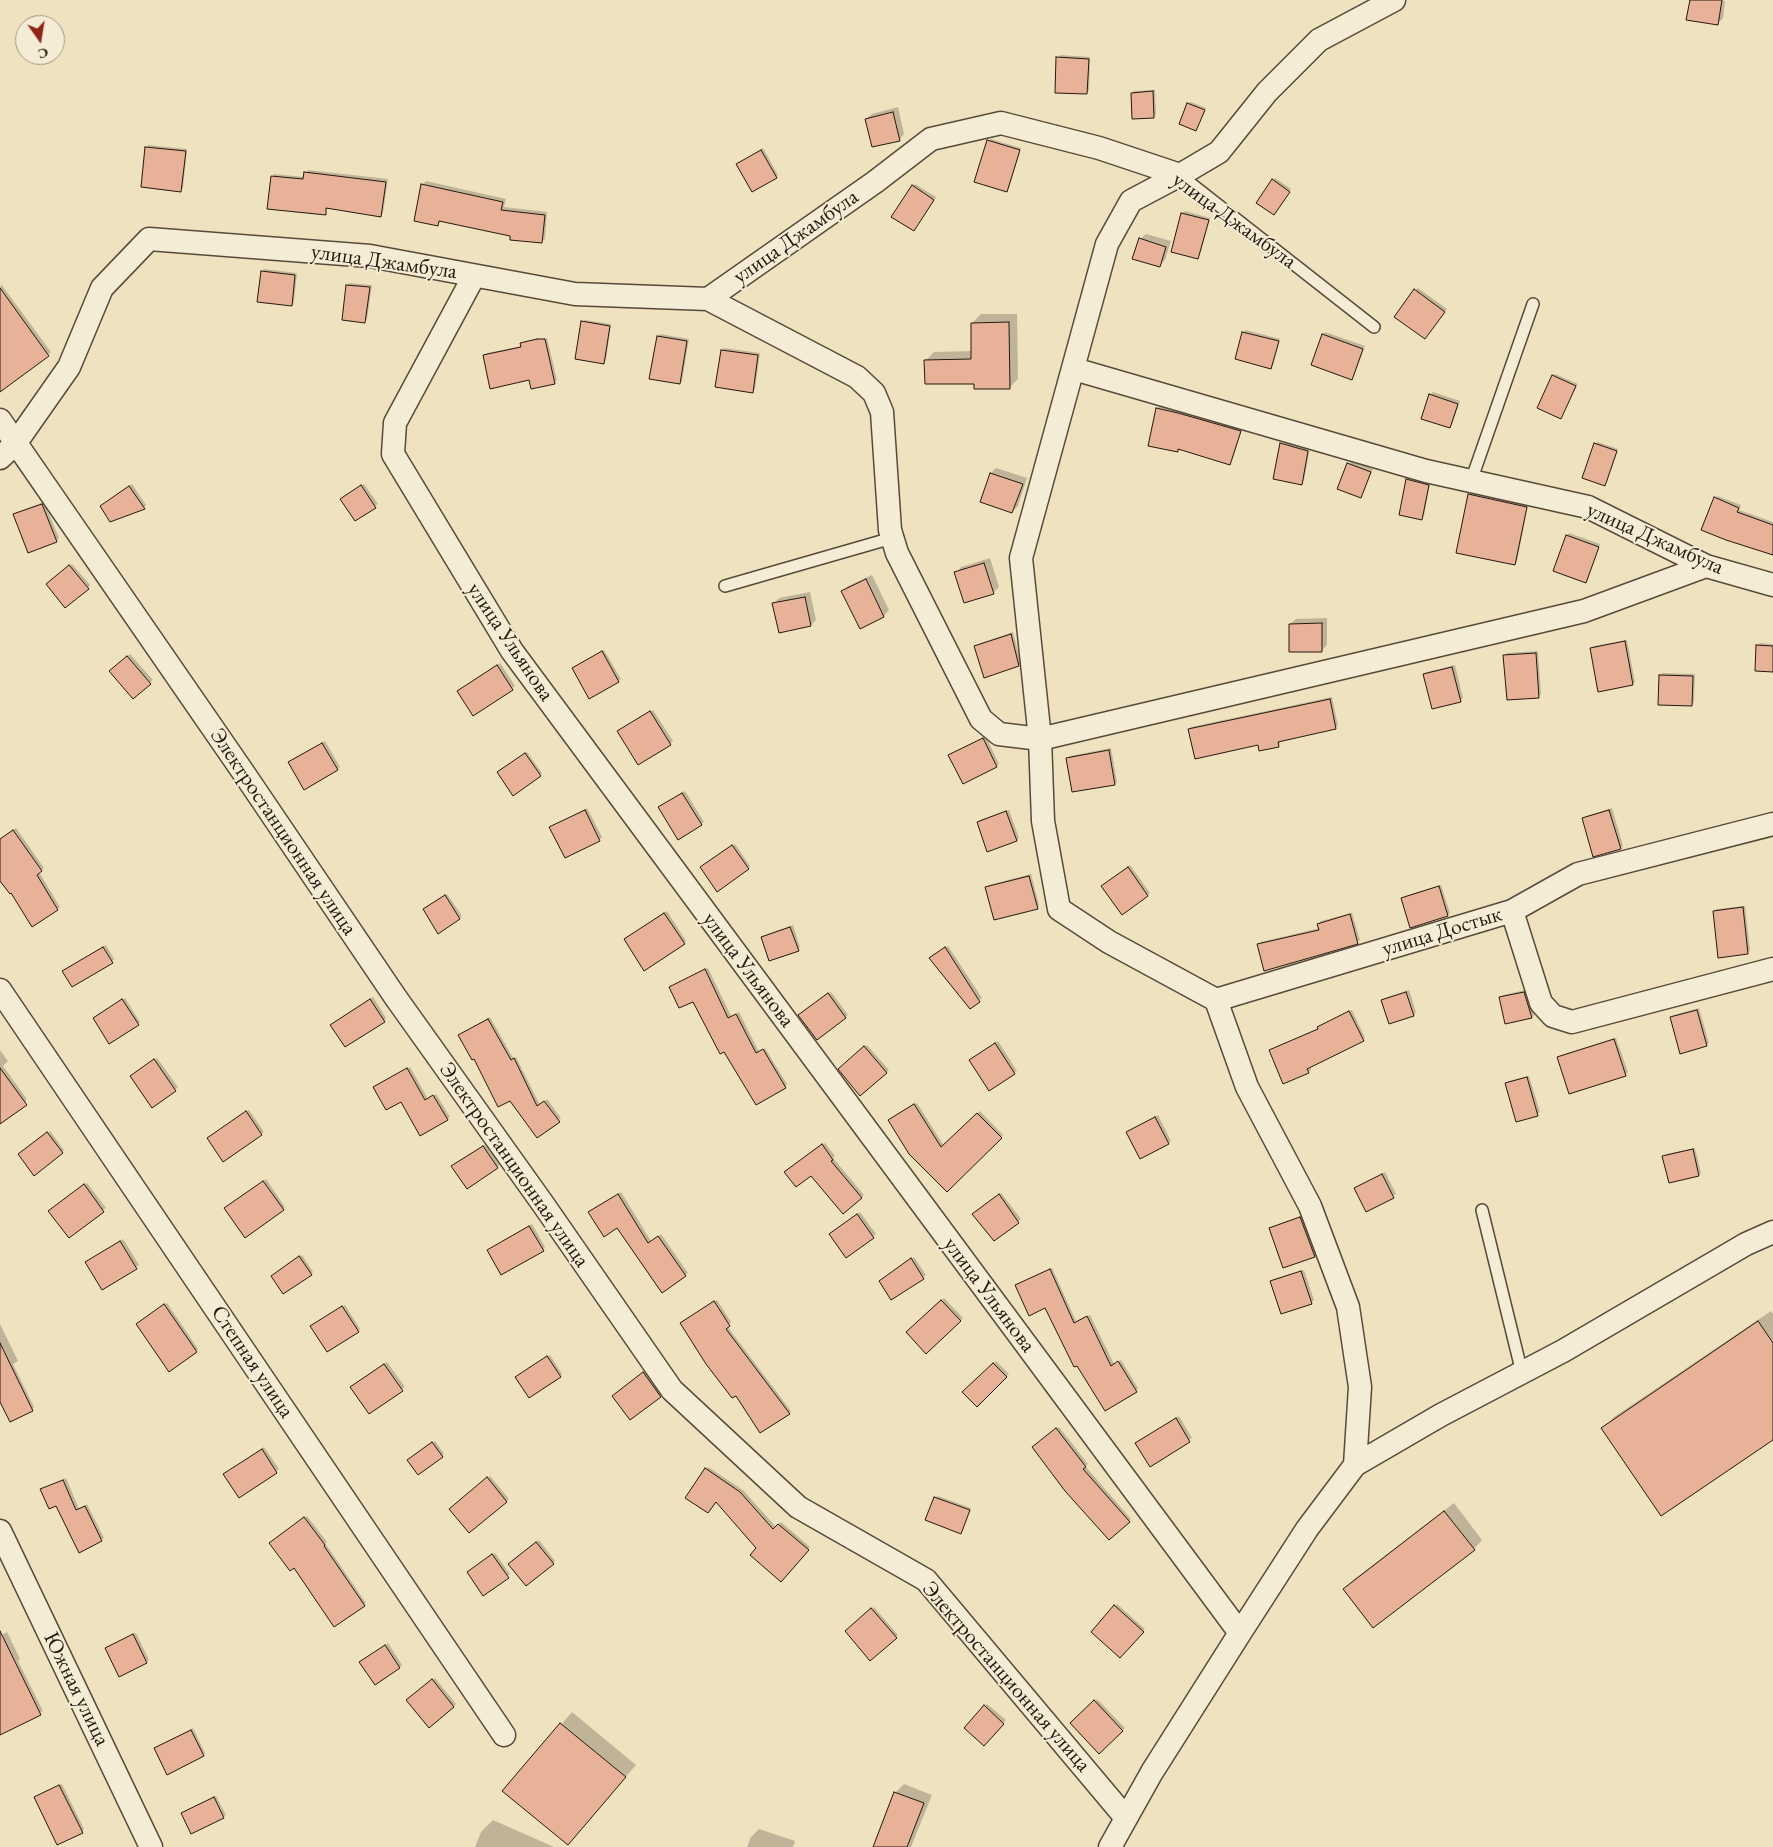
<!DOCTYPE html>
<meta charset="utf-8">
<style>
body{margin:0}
#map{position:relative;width:1773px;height:1847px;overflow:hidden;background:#efe2bf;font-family:"EB Garamond",serif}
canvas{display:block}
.north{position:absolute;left:15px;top:15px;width:50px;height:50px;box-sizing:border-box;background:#f5ecd5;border:1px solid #a29786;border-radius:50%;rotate:167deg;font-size:14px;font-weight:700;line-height:20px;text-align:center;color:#25180f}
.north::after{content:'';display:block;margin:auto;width:18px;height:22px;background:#8f2418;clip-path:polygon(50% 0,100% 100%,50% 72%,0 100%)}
</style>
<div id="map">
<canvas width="1773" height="1847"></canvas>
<div class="north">С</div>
</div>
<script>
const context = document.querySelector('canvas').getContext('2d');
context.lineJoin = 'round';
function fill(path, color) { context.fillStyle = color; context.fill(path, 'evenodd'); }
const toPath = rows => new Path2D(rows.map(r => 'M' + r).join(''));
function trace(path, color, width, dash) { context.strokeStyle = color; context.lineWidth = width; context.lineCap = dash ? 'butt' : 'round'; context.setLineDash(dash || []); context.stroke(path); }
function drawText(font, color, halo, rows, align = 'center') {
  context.font = font + ' "EB Garamond",serif'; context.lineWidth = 4; context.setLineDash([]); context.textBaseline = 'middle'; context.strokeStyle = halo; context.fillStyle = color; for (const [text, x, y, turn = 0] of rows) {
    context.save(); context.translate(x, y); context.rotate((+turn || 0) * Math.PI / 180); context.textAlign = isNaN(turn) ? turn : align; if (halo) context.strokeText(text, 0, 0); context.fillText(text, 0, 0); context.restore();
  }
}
const shadow = toPath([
 [1691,0,1725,1,1723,18,1717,24],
 [1060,55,1090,57,1089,90,1087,93,1058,58],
 [1155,90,1156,114,1154,117,1132,93,1134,91],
 [1191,102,1206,108,1196,129,1188,104],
 [898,107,904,134,899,140,866,119,872,114],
 [991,139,1021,148,1009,188,1007,191,988,141],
 [148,145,187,149,183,188,181,190,146,148],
 [763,148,778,175,776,177,738,164],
 [308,170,388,179,383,213,380,216,328,207,325,214,272,177,274,174,305,177],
 [1275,178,1291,189,1276,211,1273,180],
 [426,181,506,199,504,207,547,212,545,239,541,242,441,220,437,225,422,185],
 [915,184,936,197,916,227,913,186],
 [1185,211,1210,218,1200,255,1198,257,1182,213],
 [1146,234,1171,241,1165,260,1159,266,1140,239],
 [264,269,297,273,294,302,292,305,262,272],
 [349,283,372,285,367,319,364,321,347,285],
 [1,284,51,352,4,387,0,381],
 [1418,288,1447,309,1427,335,1415,290],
 [981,314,1017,314,1018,379,1009,388,975,383,926,360,934,352,972,351,972,323],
 [585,320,611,324,606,360,603,362,582,322],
 [1246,330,1280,339,1273,365,1271,368,1236,358,1243,332],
 [1325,332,1365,346,1354,376,1352,378,1323,334],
 [660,334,689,339,682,381,679,383,658,337],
 [547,338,557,380,555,382,532,388,530,379,484,356,487,353,522,346,524,341],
 [724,348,760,353,755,389,752,391,722,350],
 [1555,374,1578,384,1561,417,1553,376],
 [1433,392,1460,401,1452,425,1449,427,1430,395],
 [1159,406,1180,411,1242,429,1232,461,1230,464,1179,448,1177,450,1157,409],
 [1283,441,1310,448,1304,481,1301,483,1281,444],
 [1598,442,1618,449,1607,482,1604,484,1595,444],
 [1351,461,1373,469,1361,497,1339,489],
 [996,468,1027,478,1018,506,1012,512,981,502,991,473],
 [1410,477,1430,483,1424,516,1422,518,1408,480],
 [132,484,146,505,144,508,104,504],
 [364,484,378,504,355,520,344,497],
 [1472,492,1528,505,1517,562,1514,564,1469,494],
 [1717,496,1741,505,1739,510,1773,522,1773,554,1715,498],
 [44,502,59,538,56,541,15,514,17,512],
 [1569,533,1600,544,1588,579,1585,581,1567,536],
 [990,558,999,587,993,593,956,573,961,567],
 [72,564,90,585,88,588,50,582],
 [872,575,889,610,884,616,860,627,843,592,848,586],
 [810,592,816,620,811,625,774,604,779,598],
 [1327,618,1327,645,1321,651,1290,624,1296,619],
 [1013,632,1021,663,1019,665,975,646,978,644],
 [1627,640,1635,682,1633,684,1591,648,1594,646],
 [1760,643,1773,644,1773,671,1756,669,1757,645],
 [604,650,621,679,618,681,576,666],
 [1538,651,1541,694,1539,696,1505,656,1507,653],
 [130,654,153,680,133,697,110,671],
 [500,663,515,686,473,714,461,689],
 [1455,665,1463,698,1460,701,1424,674,1427,672],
 [1662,673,1695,674,1694,702,1692,705,1660,675],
 [1332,697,1338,726,1335,728,1280,740,1280,743,1278,746,1259,743,1189,729,1191,727],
 [653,710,673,741,670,744,621,729],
 [986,737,999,764,997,766,952,753],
 [325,741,340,767,337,769,292,760],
 [1111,748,1117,782,1115,784,1068,758,1070,756],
 [527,752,542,773,540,775,501,770],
 [685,791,704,822,679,838,662,805],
 [587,808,602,837,599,840,551,827],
 [1612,808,1623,846,1620,848,1583,818,1586,816],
 [1009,810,1019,838,1017,840,978,823,980,820],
 [16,828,44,868,39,872,60,907,32,925,11,891,0,879,0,839],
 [735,844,750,866,748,868,704,865],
 [1130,865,1150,893,1122,913,1105,884],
 [1031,874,1039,905,1037,907,987,888,989,885],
 [1441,885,1450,913,1448,915,1402,899,1405,896],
 [447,894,462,916,459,918,427,907],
 [1745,906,1750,950,1748,953,1714,912,1717,909],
 [667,911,686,941,684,943,628,937],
 [1352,913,1360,940,1357,942,1259,944,1261,942,1320,928,1318,924,1321,921],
 [793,925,800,947,798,949,762,937,765,935],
 [106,945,114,959,112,962,66,969],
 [948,946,982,998,970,1007,933,955],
 [708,968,731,1016,739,1012,759,1052,765,1048,787,1084,785,1087,694,1000,670,987],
 [1409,990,1416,1012,1414,1015,1390,1022,1383,1001,1385,998],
 [1526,990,1534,1015,1532,1017,1506,1023,1501,998,1503,995],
 [831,992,848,1015,817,1039,802,1013],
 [373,997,386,1018,384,1021,334,1023],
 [125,998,140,1022,138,1024,94,1018],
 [1699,1008,1709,1043,1706,1045,1671,1017,1674,1015],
 [1352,1010,1365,1038,1310,1066,1311,1070,1309,1072,1284,1082,1270,1050,1319,1028,1321,1025],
 [490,1017,513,1058,516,1057,540,1105,547,1099,561,1118,538,1137,462,1033],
 [1616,1038,1628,1072,1625,1075,1559,1058,1561,1055],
 [998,1041,1017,1071,989,1089,973,1058],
 [867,1045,889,1070,861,1094,840,1069],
 [0,1050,8,1061,3,1066,26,1098,26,1104,0,1123],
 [157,1058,178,1087,153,1106,134,1074],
 [410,1067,428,1099,436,1094,450,1117,447,1119,401,1101,377,1085],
 [1529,1076,1540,1112,1537,1114,1506,1084,1509,1081],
 [917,1103,944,1146,980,1111,1003,1135,947,1190,892,1118],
 [249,1110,264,1132,223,1160,211,1136],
 [1158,1115,1171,1141,1141,1157,1128,1132],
 [50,1131,64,1150,62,1152,22,1152],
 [825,1143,835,1156,833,1158,864,1195,843,1212,811,1174,788,1169],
 [486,1144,500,1165,497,1167,455,1164],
 [1695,1148,1701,1173,1699,1175,1664,1157,1666,1154],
 [1385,1172,1396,1194,1366,1210,1355,1188],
 [266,1179,285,1207,283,1209,228,1206],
 [87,1183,106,1208,69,1236,52,1208],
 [621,1192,651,1241,661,1234,688,1273,662,1291,617,1227,592,1210],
 [1001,1193,1021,1219,995,1240,976,1211],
 [860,1212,876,1234,846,1257,833,1232],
 [1303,1215,1317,1254,1315,1256,1270,1228,1273,1226],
 [532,1224,545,1247,543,1250,491,1248],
 [123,1239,139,1265,103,1288,89,1260],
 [302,1255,313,1272,311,1274,275,1274],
 [914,1257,926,1275,891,1298,883,1279],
 [1052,1268,1076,1321,1090,1315,1114,1364,1121,1360,1138,1388,1136,1391,1046,1307,1016,1285],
 [1304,1270,1314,1300,1311,1303,1272,1282,1274,1279],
 [944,1298,963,1318,926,1352,908,1332],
 [717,1300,731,1322,727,1326,791,1411,789,1413,736,1394,684,1321],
 [167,1303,198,1349,196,1351,140,1322],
 [345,1305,360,1329,358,1331,314,1324],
 [1771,1311,1773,1314,1773,1439,1603,1428,1614,1417],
 [0,1324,18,1361,13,1364,34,1407,32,1410,0,1398],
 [550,1355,562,1374,560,1376,519,1375],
 [996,1361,1009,1374,977,1405,964,1392],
 [387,1362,405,1387,369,1412,354,1385],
 [646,1371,662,1394,660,1396,616,1394],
 [1179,1416,1192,1438,1150,1465,1139,1441],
 [1059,1427,1088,1464,1085,1466,1131,1519,1109,1539,1036,1444],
 [435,1441,444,1454,442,1456,411,1458],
 [264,1447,279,1469,239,1496,224,1474],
 [708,1467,743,1490,776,1527,781,1522,810,1547,781,1580,758,1548,716,1501,708,1512,706,1469],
 [490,1476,509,1499,469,1532,453,1506],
 [66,1478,79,1509,87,1504,104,1538,79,1551,56,1505,41,1490],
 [938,1496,971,1508,961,1532,935,1498],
 [1454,1503,1482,1540,1474,1549,1344,1589,1353,1580],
 [307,1516,327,1542,325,1543,366,1603,364,1605,295,1566,273,1541],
 [539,1540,555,1561,553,1563,512,1562],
 [495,1553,510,1574,484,1594,471,1570],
 [1117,1604,1145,1629,1120,1656,1093,1632],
 [874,1607,898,1635,870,1659,847,1631],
 [7,1632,20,1659,18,1661,43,1711,4,1731,0,1723,0,1636],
 [136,1633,149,1660,120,1675,106,1648],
 [388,1643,402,1665,375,1683,361,1662],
 [435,1678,456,1704,429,1726,410,1698],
 [1097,1699,1125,1728,1099,1752,1072,1723],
 [987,1704,1006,1720,984,1744,965,1728],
 [572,1712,636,1765,568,1843,504,1791],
 [193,1728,205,1753,203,1755,156,1748],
 [62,1784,84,1829,82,1832,38,1795],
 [904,1784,932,1795,911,1847,874,1847,895,1793],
 [216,1796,226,1815,223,1817,182,1813],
 [493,1820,554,1847,475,1847,481,1832],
 [759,1829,795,1841,793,1847,747,1847,751,1837]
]);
const building = toPath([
 [1690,0,1722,0,1718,25,1686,20,1690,0],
 [1056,57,1089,59,1087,94,1055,93,1056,57],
 [1153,91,1154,118,1132,119,1131,93,1153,91],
 [1187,103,1205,110,1196,131,1179,124,1187,103],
 [893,112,900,141,872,147,865,119,893,112],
 [987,140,1020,150,1007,192,974,182,987,140],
 [145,147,186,151,181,192,141,187,145,147],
 [761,150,777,178,752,192,736,164,761,150],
 [304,172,386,182,381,217,326,208,326,215,267,209,271,176,303,179,304,172],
 [1272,179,1290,192,1274,215,1256,203,1272,179],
 [421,184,503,202,501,210,545,215,542,243,510,240,510,236,439,221,438,226,414,221,421,184],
 [912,185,934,200,914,231,891,217,912,185],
 [1181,213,1209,220,1198,259,1171,252,1181,213],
 [1139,238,1166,247,1160,267,1132,259,1139,238],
 [261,271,295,275,292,306,257,302,261,271],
 [346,285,370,287,365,323,342,320,346,285],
 [0,288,49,356,0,392,0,288],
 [1414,289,1445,312,1425,339,1394,317,1414,289],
 [581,321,610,326,604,364,575,359,581,321],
 [1009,322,1010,389,974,389,974,384,925,384,924,360,971,359,971,323,1009,322],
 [1242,332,1279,341,1271,369,1235,359,1242,332],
 [1322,334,1363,349,1352,380,1311,365,1322,334],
 [657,336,687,341,680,384,649,379,657,336],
 [537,339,545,339,555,384,531,389,529,380,490,389,483,355,521,347,520,343,537,339],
 [721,350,758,355,753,393,715,387,721,350],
 [1552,375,1576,386,1561,419,1537,408,1552,375],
 [1429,394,1458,404,1450,428,1421,419,1429,394],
 [1156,408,1178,413,1241,431,1230,465,1178,449,1178,452,1148,446,1156,408],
 [1280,443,1308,451,1302,485,1273,479,1280,443],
 [1594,443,1617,451,1605,486,1582,478,1594,443],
 [1347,463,1371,472,1361,498,1337,489,1347,463],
 [990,473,1023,484,1012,513,980,502,990,473],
 [1406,479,1429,485,1422,520,1399,515,1406,479],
 [361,485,376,508,355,521,340,499,361,485],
 [129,486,145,509,110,522,100,506,129,486],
 [1468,494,1527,507,1515,565,1456,553,1468,494],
 [1714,497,1739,508,1737,512,1773,525,1773,555,1726,540,1701,530,1714,497],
 [42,504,57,542,28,553,13,514,42,504],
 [1566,535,1599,547,1586,583,1553,571,1566,535],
 [984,563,994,594,964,603,954,572,984,563],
 [69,565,89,589,65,608,46,584,69,565],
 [866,579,884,617,860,629,841,591,866,579],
 [805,597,811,626,779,633,772,603,805,597],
 [1322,623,1322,652,1289,652,1289,624,1322,623],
 [1011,634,1019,666,984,678,974,646,1011,634],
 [1625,641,1633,685,1598,692,1590,648,1625,641],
 [1756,645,1773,646,1773,672,1755,671,1756,645],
 [602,651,619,682,589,699,572,668,602,651],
 [1536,653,1539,698,1507,700,1503,655,1536,653],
 [127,656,151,684,133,699,109,671,127,656],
 [497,665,513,690,473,716,457,691,497,665],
 [1452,667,1461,702,1432,709,1423,674,1452,667],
 [1659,675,1693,676,1692,706,1658,705,1659,675],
 [1330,699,1336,729,1278,742,1279,747,1259,751,1258,745,1195,759,1188,729,1330,699],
 [650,711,671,745,638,765,617,731,650,711],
 [983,738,997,767,963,784,948,755,983,738],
 [322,743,338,770,304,790,288,762,322,743],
 [1109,750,1115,785,1072,792,1066,758,1109,750],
 [525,753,541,776,513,796,497,772,525,753],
 [682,793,702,825,678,840,658,807,682,793],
 [585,810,600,841,565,858,549,827,585,810],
 [1609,810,1621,849,1593,857,1582,818,1609,810],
 [1006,811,1017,841,987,852,977,822,1006,811],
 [13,830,42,871,37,875,58,910,32,927,11,893,10,894,0,881,0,839,13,830],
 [732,845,749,869,717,892,700,867,732,845],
 [1128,867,1148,896,1122,915,1101,886,1128,867],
 [1029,876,1038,909,994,920,985,887,1029,876],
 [1439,886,1448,916,1410,928,1401,898,1439,886],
 [445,895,460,919,438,934,423,909,445,895],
 [1743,907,1748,954,1718,958,1713,911,1743,907],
 [664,913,685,944,644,971,624,939,664,913],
 [1350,914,1358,944,1264,971,1257,944,1319,930,1317,924,1350,914],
 [790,927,799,951,769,961,761,937,790,927],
 [103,947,113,963,72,987,62,971,103,947],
 [945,947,980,1002,970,1009,929,958,945,947],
 [705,969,728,1018,736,1014,756,1053,763,1049,786,1088,756,1105,724,1052,720,1054,693,1002,679,1008,669,987,705,969],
 [1406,992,1414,1016,1389,1024,1381,1000,1406,992],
 [1524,992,1532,1018,1505,1024,1499,997,1524,992],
 [828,993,846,1018,817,1040,798,1015,828,993],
 [122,999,139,1025,109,1044,93,1018,122,999],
 [370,999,385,1022,345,1047,330,1025,370,999],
 [1697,1010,1707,1046,1680,1054,1670,1017,1697,1010],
 [1349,1011,1364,1041,1307,1069,1309,1073,1283,1084,1269,1050,1318,1029,1317,1027,1349,1011],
 [488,1019,511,1060,514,1058,537,1106,544,1101,560,1122,537,1138,510,1101,498,1107,474,1059,472,1060,458,1035,488,1019],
 [1614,1039,1626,1076,1569,1094,1557,1057,1614,1039],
 [995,1043,1015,1074,989,1091,969,1060,995,1043],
 [864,1046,887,1073,860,1096,838,1069,864,1046],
 [154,1059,176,1091,152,1108,130,1076,154,1059],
 [0,1068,27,1105,0,1124,0,1068],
 [407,1068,425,1100,433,1095,448,1120,420,1136,401,1102,386,1110,373,1087,407,1068],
 [1527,1077,1538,1116,1516,1122,1505,1083,1527,1077],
 [914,1104,941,1147,977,1113,1002,1138,947,1192,909,1154,888,1120,914,1104],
 [246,1111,262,1135,223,1162,207,1138,246,1111],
 [1155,1117,1169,1144,1140,1159,1126,1132,1155,1117],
 [47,1132,63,1153,34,1176,18,1154,47,1132],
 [822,1144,833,1160,831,1161,862,1198,843,1214,811,1176,796,1187,784,1172,822,1144],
 [483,1146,498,1168,467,1189,451,1166,483,1146],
 [1693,1149,1699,1176,1669,1183,1662,1156,1693,1149],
 [1382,1174,1394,1198,1366,1212,1354,1188,1382,1174],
 [263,1181,284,1210,245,1238,224,1208,263,1181],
 [84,1184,104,1212,69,1238,48,1211,84,1184],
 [618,1194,648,1243,658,1236,686,1276,662,1293,617,1228,604,1237,588,1212,618,1194],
 [999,1194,1019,1223,994,1241,972,1214,999,1194],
 [857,1214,874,1238,846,1258,829,1234,857,1214],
 [1300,1217,1315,1257,1283,1268,1269,1228,1300,1217],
 [529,1226,544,1251,501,1275,487,1250,529,1226],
 [120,1241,137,1269,102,1290,85,1262,120,1241],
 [299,1256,312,1275,283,1294,271,1276,299,1256],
 [911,1258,924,1279,891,1300,879,1281,911,1258],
 [1050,1269,1074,1323,1087,1316,1111,1366,1118,1361,1137,1392,1105,1411,1077,1366,1074,1367,1045,1308,1029,1316,1015,1285,1050,1269],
 [1301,1271,1312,1304,1281,1314,1270,1281,1301,1271],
 [941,1300,961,1321,926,1354,906,1332,941,1300],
 [714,1301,730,1326,726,1329,790,1414,760,1433,736,1396,732,1398,706,1364,680,1323,714,1301],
 [164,1304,197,1352,169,1372,136,1324,164,1304],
 [342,1306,359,1332,327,1352,310,1326,342,1306],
 [1758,1321,1773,1343,1773,1440,1661,1516,1601,1428,1758,1321],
 [0,1343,33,1411,10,1422,0,1402,0,1343],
 [547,1356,561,1377,529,1398,515,1377,547,1356],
 [993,1363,1007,1377,977,1407,962,1392,993,1363],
 [384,1364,403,1391,369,1414,350,1387,384,1364],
 [643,1372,661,1397,630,1420,612,1396,643,1372],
 [1176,1418,1190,1442,1150,1467,1135,1443,1176,1418],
 [1056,1428,1086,1467,1083,1469,1130,1522,1109,1540,1065,1491,1032,1447,1056,1428],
 [432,1442,443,1457,418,1475,407,1460,432,1442],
 [262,1449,277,1473,239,1498,223,1474,262,1449],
 [705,1468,740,1492,773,1529,778,1524,809,1550,781,1582,750,1555,756,1548,716,1502,708,1513,685,1498,705,1468],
 [487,1477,507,1502,469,1533,449,1509,487,1477],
 [63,1480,76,1510,85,1506,102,1541,79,1553,56,1506,49,1509,40,1489,63,1480],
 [934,1497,970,1510,961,1534,925,1520,934,1497],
 [1444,1511,1475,1550,1373,1628,1343,1589,1444,1511],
 [304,1517,325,1545,324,1546,365,1606,334,1627,294,1568,290,1571,269,1543,304,1517],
 [536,1542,554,1564,526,1586,508,1564,536,1542],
 [492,1554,509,1578,483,1596,467,1572,492,1554],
 [1114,1605,1144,1632,1120,1658,1091,1632,1114,1605],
 [871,1608,897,1638,870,1661,845,1631,871,1608],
 [0,1631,41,1715,0,1735,0,1631],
 [133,1634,147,1663,119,1677,105,1648,133,1634],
 [385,1645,400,1668,375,1685,359,1662,385,1645],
 [432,1679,454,1707,429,1728,406,1700,432,1679],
 [1094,1700,1123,1731,1099,1754,1070,1723,1094,1700],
 [984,1705,1004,1724,984,1746,964,1728,984,1705],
 [560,1723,626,1777,568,1845,502,1791,560,1723],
 [191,1730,204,1756,167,1775,154,1748,191,1730],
 [59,1785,83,1833,57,1845,34,1797,59,1785],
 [894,1792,924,1803,907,1847,873,1847,894,1792],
 [214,1797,224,1818,191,1834,181,1813,214,1797]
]);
const lane = toPath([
 [1180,175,1374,327],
 [1471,481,1533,304],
 [725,586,892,538],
 [1482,1210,1522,1373]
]);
const street = toPath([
 [474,276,395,423,393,454,512,651,1240,1633],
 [708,299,857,377,874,393,882,412,890,530,897,553,981,719,999,734,1040,739,1584,611,1706,566],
 [1074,369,1426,471,1588,507,1706,566,1773,585],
 [0,420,243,772,396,998,543,1204,672,1390,798,1507,926,1580,1126,1818],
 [0,458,15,444,69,367,102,288,149,239,370,256,575,294,708,299,875,182,931,139,1001,123,1099,148,1180,175],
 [1512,911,1578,874,1773,824],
 [0,990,504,1735],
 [1216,1000,1512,911,1541,1003,1553,1016,1572,1022,1773,969],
 [1355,1465,1360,1387,1348,1307,1310,1206,1247,1087,1216,1000,1109,942,1059,909,1043,821,1040,739,1021,558,1107,244,1131,201,1180,175,1219,152,1267,92,1319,40,1394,0],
 [0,1531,151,1847],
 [1110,1847,1152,1772,1240,1633,1307,1529,1355,1465,1441,1415,1563,1351,1746,1244,1773,1232]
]);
const streetNames = [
 ["улица Джамбула",1234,221,36],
 ["улица Джамбула",796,237,-35],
 ["улица Джамбула",384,262,8],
 ["улица Джамбула",1655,539,24],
 ["улица Ульянова",510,642,56],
 ["Электростанционная улица",283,832,56],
 ["улица Достык",1442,932,-17],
 ["улица Ульянова",748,970,53],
 ["Электростанционная улица",514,1165,55],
 ["улица Ульянова",989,1295,53],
 ["Степная улица",252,1362,56],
 ["Электростанционная улица",1006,1677,49],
 ["Южная улица",76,1689,64]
];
fill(shadow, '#0003');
fill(building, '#e7b298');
trace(building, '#25180f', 1);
trace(lane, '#584a3b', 14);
trace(street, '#584a3b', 25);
trace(lane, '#f5ecd5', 11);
trace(street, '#f5ecd5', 22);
drawText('22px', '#25180f', '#f5ecd5', streetNames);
</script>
